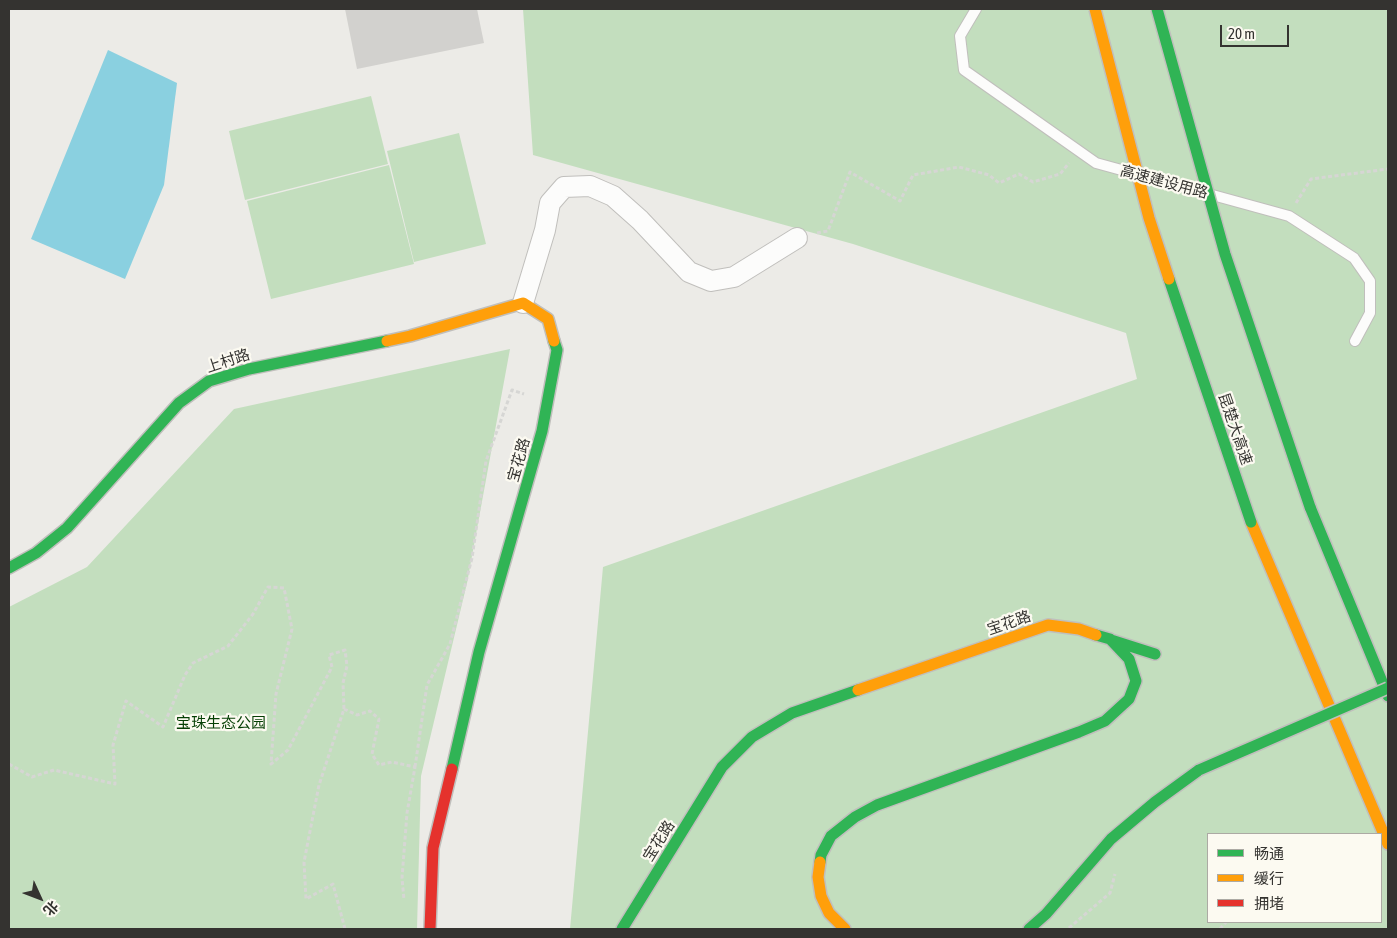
<!DOCTYPE html>
<meta charset="utf-8">
<style>
body{margin:0}
#map{position:relative;width:1397px;height:938px;overflow:hidden;background:#ecebe7;font-family:"Asap Condensed","Noto Sans SC",sans-serif}
canvas{display:block}
.frame{position:absolute;inset:0;border:10px solid #343330;pointer-events:none}
.legend{position:absolute;left:1207px;top:833px;width:175px;height:90px;box-sizing:border-box;background:#fcfaf1;border:1px solid #acaaa4;margin:0;padding:6px 9px;list-style:none;font-size:15px;color:#343330}
.legend li{display:flex;align-items:center;gap:10px;height:25px}
.legend b{width:25px;border:1px solid #acaaa4}
.north{position:absolute;left:15px;top:873px;width:50px;height:50px;-webkit-text-stroke:4px #fcfaf1;paint-order:stroke;rotate:133deg;font-size:14px;font-weight:700;line-height:20px;text-align:center;color:#343330}
.north::after{content:'';display:block;margin:auto;width:18px;height:22px;background:#343330;clip-path:polygon(50% 0,100% 100%,50% 72%,0 100%)}
.scale{position:absolute;left:1220px;top:25px;width:69px;height:22px;box-sizing:border-box;border:2px solid #343330;border-top:0;padding-left:6px;font-size:15px;line-height:18px;white-space:nowrap;color:#343330;-webkit-text-stroke:4px #fcfaf1;paint-order:stroke}
</style>
<div id="map">
<canvas width="1397" height="938"></canvas>
<div class="frame"></div>
<ul class="legend">
<li><b style="height:6px;background:#30b455"></b>畅通</li>
<li><b style="height:6px;background:#ff9f0a"></b>缓行</li>
<li><b style="height:6px;background:#e5322d"></b>拥堵</li>
</ul>
<div class="north">北</div>
<div class="scale">20 m</div>
</div>
<script>
const context = document.querySelector('canvas').getContext('2d');
context.lineJoin = 'round';
function fill(path, color) { context.fillStyle = color; context.fill(path, 'evenodd'); }
const toPath = rows => new Path2D(rows.map(r => 'M' + r).join(''));
function trace(path, color, width, dash) { context.strokeStyle = color; context.lineWidth = width; context.lineCap = dash ? 'butt' : 'round'; context.setLineDash(dash || []); context.stroke(path); }
function drawText(font, color, halo, rows, align = 'center') {
  context.font = font + ' "Asap Condensed","Noto Sans SC",sans-serif'; context.lineWidth = 4.5; context.setLineDash([]); context.textBaseline = 'middle'; context.strokeStyle = halo; context.fillStyle = color; for (const [text, x, y, turn = 0] of rows) {
    context.save(); context.translate(x, y); context.rotate((+turn || 0) * Math.PI / 180); context.textAlign = isNaN(turn) ? turn : align; if (halo) context.strokeText(text, 0, 0); context.fillText(text, 0, 0); context.restore();
  }
}
const green = toPath([
 [523,9,1388,9,1388,929,570,929,603,567,1137,379,1126,333,853,244,533,155],
 [1208,834,1381,834,1381,922,1208,922],
 [371,96,388,164,245,200,229,131],
 [459,133,486,244,414,262,387,151],
 [389,165,414,264,271,299,247,201],
 [510,349,467,583,421,776,417,929,9,929,9,607,87,567,234,409]
]);
const water = toPath([
 [108,50,177,83,164,185,125,279,31,239]
]);
const building = toPath([
 [345,9,477,9,484,43,357,69]
]);
const path = toPath([
 [1296,203,1311,179,1388,169],
 [817,233,828,231,850,172,900,201,913,175,959,167,989,175,999,183,1019,174,1033,182,1060,174,1069,163],
 [344,709,357,715,370,711,379,719,372,754,379,765,392,762,415,767,407,813,402,878,404,900],
 [9,764,32,777,54,770,115,784,113,745,126,701,163,727,185,675,193,663,228,646,253,614,268,587,284,588,292,629,276,694,271,764,288,750,332,667,329,655,345,650,347,666,343,683,344,709,319,785,304,862,306,899,333,884,345,929],
 [415,767,427,685,450,644,472,558,486,461,512,390,524,394],
 [1069,928,1110,893,1115,874],
 [1220,929,1226,922]
]);
const lane = toPath([
 [976,9,960,36,964,70,1096,163,1289,216,1354,258,1370,281,1370,313,1355,341]
]);
const street = toPath([
 [523,303,545,230,550,203,564,187,590,186,613,196,640,220,689,272,711,281,734,277,797,238]
]);
const fast = toPath([
 [1310,507,1388,696],
 [9,568,36,553,67,528,179,403,209,381,249,369,387,341],
 [1111,640,1155,654],
 [452,769,479,652,542,431,557,350,554,341],
 [820,862,821,855,831,836,855,817,877,805,1079,732,1105,721,1129,699,1136,681,1129,659,1110,639,1096,635],
 [622,929,722,767,752,737,792,713,858,690],
 [1029,929,1046,914,1111,839,1155,802,1199,770]
]);
const slow = toPath([
 [387,341,410,336,523,303,548,319,554,341],
 [1251,522,1388,844],
 [858,690,1048,625,1079,629,1096,635],
 [820,862,818,877,821,896,829,913,845,929]
]);
const jam = toPath([
 [430,929,433,848,452,769]
]);
const fastBridge = toPath([
 [1157,9,1225,254,1310,507],
 [1169,279,1251,522],
 [1199,770,1388,688]
]);
const slowBridge = toPath([
 [1095,9,1149,218,1169,279]
]);
const streetNames = [
 ["高速建设用路",1164,182,15],
 ["上村路",228,361,-18],
 ["昆楚大高速",1235,429,71],
 ["宝花路",519,460,-74],
 ["宝花路",1009,623,-19],
 ["宝花路",659,841,-58]
];
const parkNames = [
 ["宝珠生态公园",221,723]
];
fill(green, '#c3debe');
fill(water, '#8ad0e0');
fill(building, '#d2d1ce');
trace(lane, '#c0bfbc', 12);
trace(street, '#c0bfbc', 22);
trace(fast, '#c0bfbc', 14);
trace(slow, '#c0bfbc', 14);
trace(jam, '#c0bfbc', 14);
trace(path, '#d6d6d4', 3, [4, 2.5]);
trace(lane, '#fcfcfb', 10);
trace(street, '#fcfcfb', 20);
trace(fast, '#30b455', 11);
trace(slow, '#ff9f0a', 11);
trace(jam, '#e5322d', 11);
trace(fastBridge, '#c0bfbc', 14, []);
trace(slowBridge, '#c0bfbc', 14, []);
trace(fastBridge, '#30b455', 11);
trace(slowBridge, '#ff9f0a', 11);
drawText('15px', '#343330', '#fcfaf1', streetNames);
drawText('15px', '#053f04', '#fcfaf1', parkNames);
</script>
